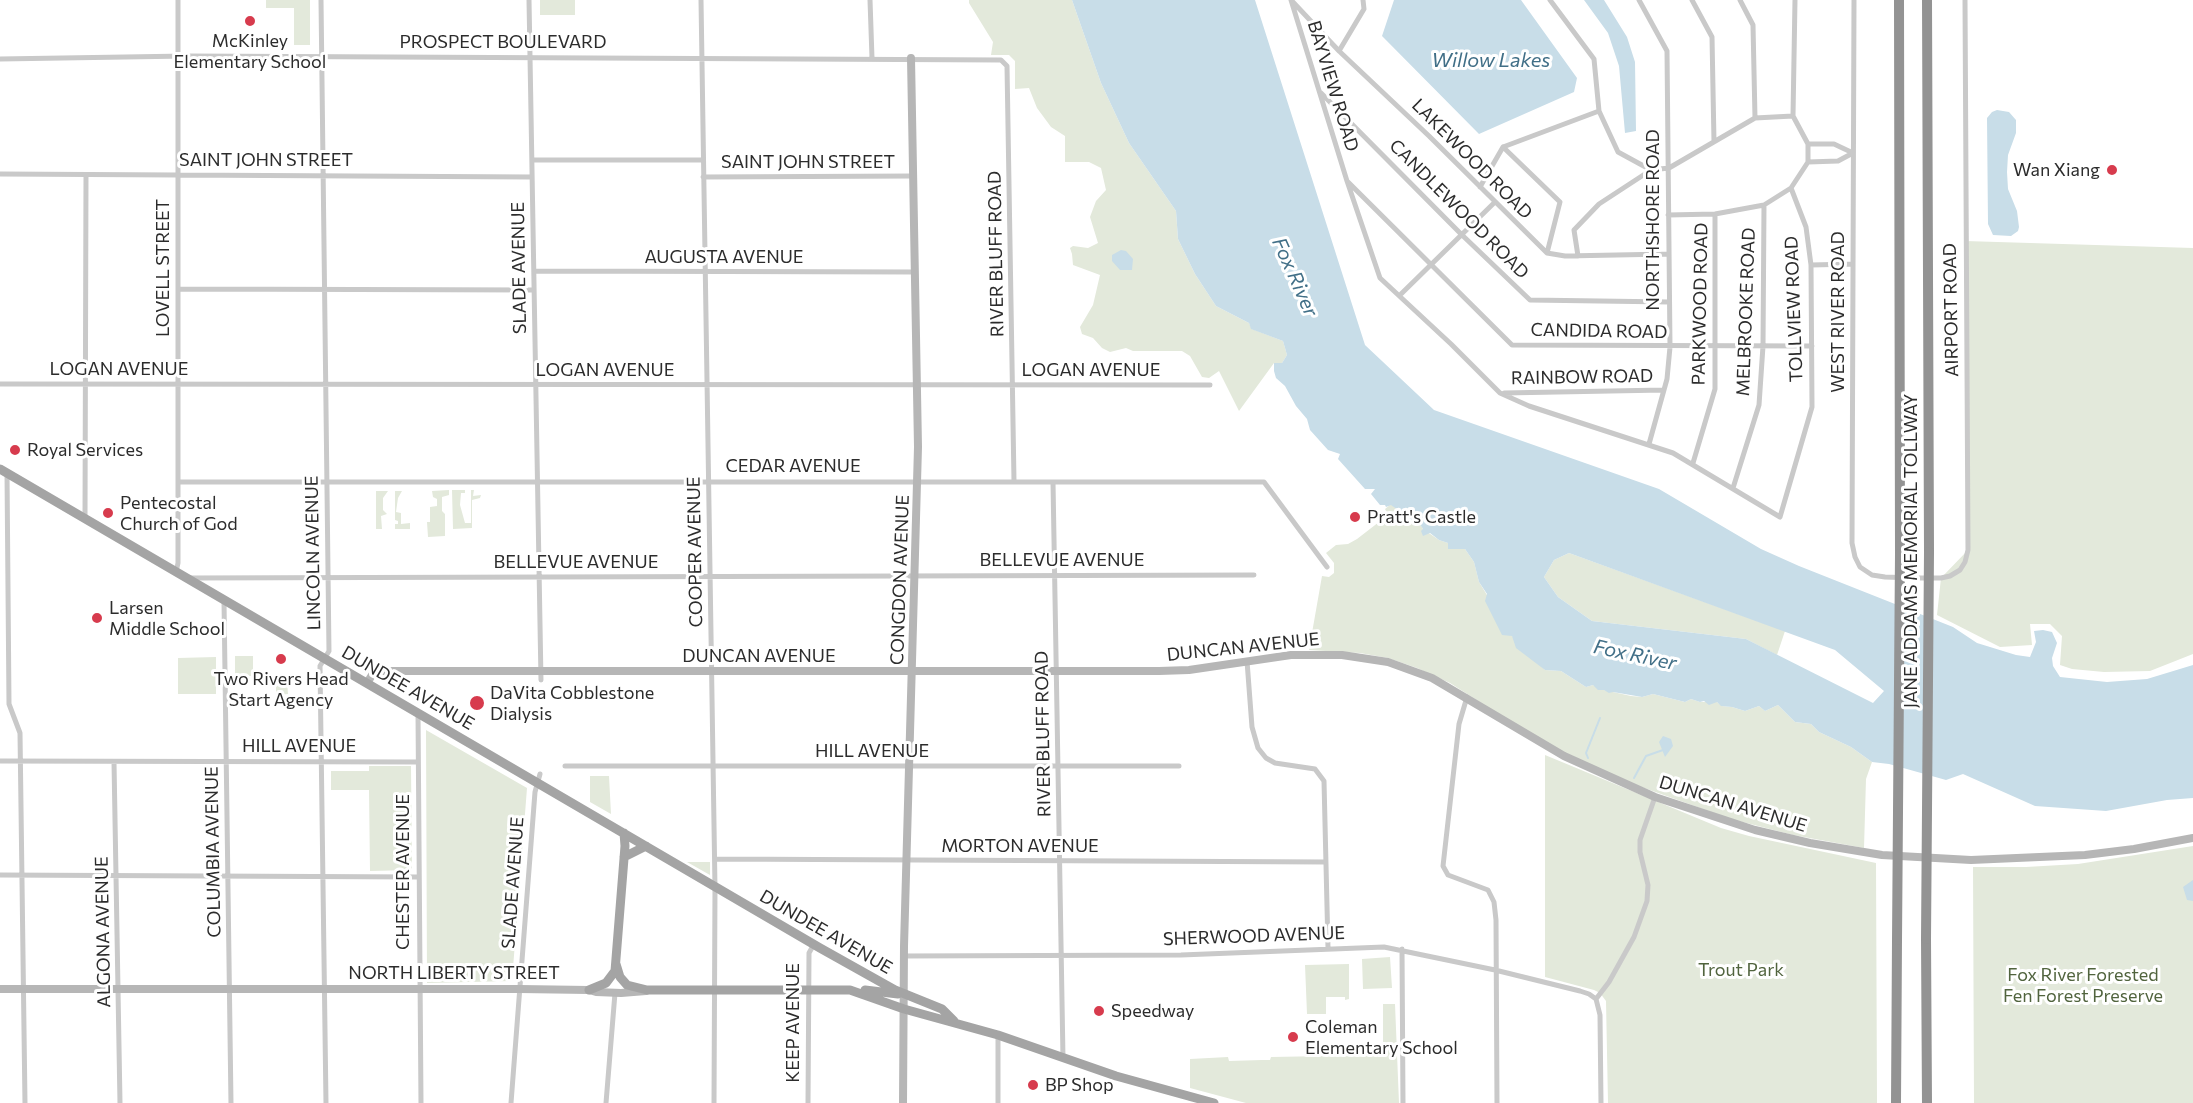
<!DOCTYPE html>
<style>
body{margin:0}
canvas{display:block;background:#fff}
</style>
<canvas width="2193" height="1103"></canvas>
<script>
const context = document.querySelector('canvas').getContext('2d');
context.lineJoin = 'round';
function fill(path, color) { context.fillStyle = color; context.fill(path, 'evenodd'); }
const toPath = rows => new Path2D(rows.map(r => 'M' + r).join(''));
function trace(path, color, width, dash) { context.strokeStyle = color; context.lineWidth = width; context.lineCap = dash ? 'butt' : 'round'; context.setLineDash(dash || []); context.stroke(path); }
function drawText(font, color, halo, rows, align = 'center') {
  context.font = font + ' Commissioner,sans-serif'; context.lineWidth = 6; context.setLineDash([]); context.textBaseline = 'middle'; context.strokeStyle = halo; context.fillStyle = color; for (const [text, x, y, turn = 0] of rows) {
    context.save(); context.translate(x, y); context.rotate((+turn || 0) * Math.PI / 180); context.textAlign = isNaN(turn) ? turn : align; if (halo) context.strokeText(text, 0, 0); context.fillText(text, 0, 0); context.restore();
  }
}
const green = toPath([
 [266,0,310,0,310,45,294,45,294,8,266,8],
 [540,0,575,0,575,15,540,15],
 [969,0,1072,0,1101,83,1129,143,1176,211,1178,239,1195,274,1216,306,1249,323,1252,329,1283,341,1287,355,1282,363,1274,363,1239,411,1219,371,1209,378,1202,377,1190,356,1182,351,1133,351,1126,348,1110,352,1102,348,1093,338,1082,334,1080,327,1093,305,1100,275,1073,265,1072,254,1070,248,1073,246,1088,248,1098,243,1090,217,1096,201,1106,190,1101,168,1089,162,1065,162,1065,136,1051,127,1037,108,1029,88,1015,89,1015,61,1009,55,991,55,993,42,969,3],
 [1965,241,2193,248,2193,654,2150,671,2104,672,2072,669,2060,665,2062,636,2050,624,2030,624,2032,645,2000,647,1937,615,1941,578,1968,550],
 [449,490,449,495,442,497,442,511,445,514,445,536,428,537,427,522,430,522,430,507,437,506,437,499,433,497,432,491],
 [452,490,465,490,465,493,461,493,460,505,465,523,471,523,471,490,474,490,473,496,481,495,480,498,472,500,472,528,453,529],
 [376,491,388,491,383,498,383,510,387,514,381,516,382,529,376,529],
 [395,491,402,491,398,498,396,512,401,513,401,524,410,523,410,529,395,529,395,524,398,524,398,521,395,520],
 [1391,504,1407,518,1414,521,1418,520,1423,529,1439,540,1448,543,1448,549,1465,549,1474,562,1479,582,1512,636,1545,670,1561,671,1586,687,1593,685,1604,690,1631,696,1642,697,1653,694,1685,702,1691,699,1700,702,1717,702,1722,706,1732,707,1745,711,1759,706,1765,711,1778,705,1795,722,1811,724,1819,732,1851,747,1872,762,1866,779,1864,848,1793,835,1731,819,1633,784,1562,751,1522,729,1450,683,1417,668,1388,658,1360,653,1309,650,1322,576,1329,577,1334,573,1334,563,1326,553,1336,545,1348,544,1357,539,1388,515,1385,509],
 [1569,553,1785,631,1777,655,1746,639,1592,621,1558,597,1544,577,1554,560],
 [235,656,253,656,253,676,235,676],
 [216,657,216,694,178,694,178,658],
 [276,679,283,679,283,682,287,682,288,694,276,695],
 [426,730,527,788,512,981,427,983],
 [1545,755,1721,828,1749,836,1876,863,1877,1103,1608,1103,1606,1001,1600,993,1594,990,1545,977],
 [369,766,411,766,412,870,370,871,369,790,331,790,331,771,369,771],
 [590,776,609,776,611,814,590,802],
 [2193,846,2193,1103,1974,1103,1973,867,2026,867,2078,864],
 [687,862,710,862,710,875],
 [1390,957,1392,988,1363,989,1362,959],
 [1349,964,1349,999,1345,1000,1345,997,1326,997,1326,1014,1307,1014,1305,965],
 [1383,1004,1395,1004,1399,1103,1246,1103,1190,1088,1190,1059,1228,1057,1229,1061,1262,1060,1270,1060,1271,1057,1383,1055]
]);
const water = toPath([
 [1072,0,1255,0,1365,345,1434,410,1659,489,1761,549,1799,566,1953,627,1977,643,2016,655,2030,657,2036,642,2034,631,2043,630,2052,632,2057,643,2052,658,2053,666,2060,677,2107,682,2147,679,2193,665,2193,798,2167,800,2106,811,2035,806,1963,774,1946,780,1889,764,1872,762,1851,747,1819,732,1811,724,1795,722,1778,705,1765,711,1759,706,1745,711,1732,707,1721,706,1717,702,1709,705,1704,701,1700,702,1691,699,1685,702,1653,694,1642,697,1613,692,1609,693,1604,690,1598,690,1593,685,1586,687,1561,671,1545,670,1516,648,1512,636,1502,635,1485,601,1487,594,1479,582,1474,562,1465,549,1448,549,1448,543,1439,540,1430,533,1423,536,1421,531,1423,529,1418,521,1414,521,1407,518,1399,520,1396,517,1398,510,1391,505,1386,507,1385,505,1380,505,1371,494,1375,489,1365,489,1338,459,1340,454,1328,450,1310,430,1307,419,1296,406,1285,386,1276,378,1274,371,1274,363,1282,363,1287,355,1283,341,1251,329,1249,323,1216,306,1195,274,1178,239,1176,211,1129,143,1101,83],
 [1569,553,1835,650,1884,691,1873,703,1746,639,1592,621,1558,597,1544,577,1554,560],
 [1394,0,1521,0,1577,78,1574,92,1479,134,1382,36],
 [1584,0,1604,0,1627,37,1635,62,1636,131,1625,133,1619,66,1608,33],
 [1997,110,2009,112,2016,120,2016,133,2008,155,2007,172,2008,189,2017,211,2019,227,2018,231,2011,236,1993,235,1988,224,1987,118,1992,112],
 [1121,250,1126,251,1133,259,1132,270,1120,270,1112,261,1112,255],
 [1663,736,1671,739,1673,746,1665,757,1659,742],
 [2193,880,2193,901,2187,900,2183,887]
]);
const stream = toPath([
 [1588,758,1586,753,1600,718],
 [1634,778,1646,756,1663,750]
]);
const street = toPath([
 [321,0,329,651,320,666,326,1103],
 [529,0,541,680],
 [701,0,715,887,714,1103],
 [870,0,872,58],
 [1291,0,1347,181,1380,278,1451,344,1500,393,1529,406,1673,453,1780,517,1812,407,1811,265,1806,227,1791,188,1808,162,1808,144,1793,116,1795,0],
 [1550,0,1594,59,1599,111,1618,152,1651,170,1669,168,1755,118,1793,116],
 [1639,0,1667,51,1670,347,1667,379,1649,444],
 [1692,0,1712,37,1714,142],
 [1740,0,1753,25,1755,118],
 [1854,0,1852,543,1855,557,1860,567,1872,575,1885,577,1914,578,1941,578,1950,576,1960,570,1965,562,1968,550,1965,0],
 [1292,1,1339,51,1429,136,1547,253,1565,256,1668,254],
 [1339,51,1364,9,1363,0],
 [0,59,187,56,1001,60,1007,66,1014,481],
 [1321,93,1461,234,1530,300,1669,302],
 [1808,144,1834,144,1853,153],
 [1503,147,1560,202,1547,253],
 [532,160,703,160],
 [1808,162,1838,161,1853,153],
 [0,174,532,177],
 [703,177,913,176],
 [1348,182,1512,345,1812,346],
 [1480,187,1503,147,1599,111],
 [1668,215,1715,214,1764,205,1791,188],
 [1578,256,1574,230,1599,204,1651,170],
 [1811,265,1853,264],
 [534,271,915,272],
 [178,289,534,290],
 [1400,295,1495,202],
 [0,384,1210,385],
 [1504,393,1664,390],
 [1693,463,1715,389,1715,214],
 [7,473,9,704,20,733,25,1103],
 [178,482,1264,482,1327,567],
 [1053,482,1063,1058],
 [1733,488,1759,405,1763,346,1764,205],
 [85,518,86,175],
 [176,572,178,563,178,0],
 [190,578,1254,575],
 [224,601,231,1103],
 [1247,661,1252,727,1258,748,1266,758,1275,763,1315,769,1324,781,1328,948],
 [1467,697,1459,724,1443,866,1448,875,1488,890,1494,902,1496,920,1497,1103],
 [418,713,421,1103],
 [0,761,418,762],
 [114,762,120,1103],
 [565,766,1179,766],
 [715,859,1326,862],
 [0,875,418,877],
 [1402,949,1403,1103],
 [904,956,1181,955,1384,947,1495,970,1580,991,1589,994,1596,999],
 [511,1103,535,792,540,774],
 [606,1103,615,993],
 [808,1103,809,953,814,944],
 [998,1103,998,1035],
 [1601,1103,1600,1015,1596,999,1609,982,1634,937,1647,901,1648,885,1640,852,1640,840,1655,797]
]);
const secondary = toPath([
 [367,683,374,672,379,671,1159,671,1189,670,1291,655,1342,655,1388,662,1432,678,1564,756,1655,797,1755,830,1810,843,1882,855,1971,860,2085,855,2134,849,2193,838],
 [0,989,520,989,589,990,596,992,621,993,646,991],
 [903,1103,904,946,918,447,911,58]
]);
const primary = toPath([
 [0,469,820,948,895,990,942,1009,954,1021],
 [624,857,646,846],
 [616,964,620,977,627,985,647,990,850,990,904,1009,998,1035,1116,1076,1214,1103],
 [589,990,606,983,615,971,625,846,624,833],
 [865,990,898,994]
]);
const highway = toPath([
 [1899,0,1900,554],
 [1927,0,1929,552],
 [1926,939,1927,1103],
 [1896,1103,1897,940]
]);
const highwayBridge = toPath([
 [1926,939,1929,552],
 [1897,940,1900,554]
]);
const markers = [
 [250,21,6,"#d73b4d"],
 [2112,170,6,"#d73b4d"],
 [15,450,6,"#d73b4d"],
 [108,513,6,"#d73b4d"],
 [1355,517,6,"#d73b4d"],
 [97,618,6,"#d73b4d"],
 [281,659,6,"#d73b4d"],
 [477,703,8,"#d73b4d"],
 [1099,1011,6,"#d73b4d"],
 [1293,1037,6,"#d73b4d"],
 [1033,1085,6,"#d73b4d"]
];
const poiNames = [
 ["McKinley",250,41,"center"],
 ["Elementary School",250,62,"center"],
 ["Wan Xiang",2100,170,"right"],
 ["Royal Services",27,450],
 ["Pentecostal",120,503],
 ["Church of God",120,524],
 ["Pratt's Castle",1367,517],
 ["Larsen",109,608],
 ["Middle School",109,629],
 ["Two Rivers Head",281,679,"center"],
 ["Start Agency",281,700,"center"],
 ["DaVita Cobblestone",490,693],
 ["Dialysis",490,714],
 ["Speedway",1111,1011],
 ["Coleman",1305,1027],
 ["Elementary School",1305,1048],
 ["BP Shop",1045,1085]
];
const streetNames = [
 ["PROSPECT BOULEVARD",503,42],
 ["BAYVIEW ROAD",1333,86,73],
 ["LAKEWOOD ROAD",1472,159,45],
 ["SAINT JOHN STREET",266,160],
 ["SAINT JOHN STREET",808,162],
 ["CANDLEWOOD ROAD",1459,209,45],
 ["NORTHSHORE ROAD",1653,220,-90],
 ["RIVER BLUFF ROAD",996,254,-91],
 ["AUGUSTA AVENUE",724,257],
 ["LOVELL STREET",163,268,-90],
 ["SLADE AVENUE",519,268,-91],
 ["PARKWOOD ROAD",1700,304,-89],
 ["TOLLVIEW ROAD",1794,309,-92],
 ["AIRPORT ROAD",1951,310,-91],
 ["MELBROOKE ROAD",1746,312,-88],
 ["WEST RIVER ROAD",1838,312,-90],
 ["CANDIDA ROAD",1599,331,1],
 ["LOGAN AVENUE",119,369],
 ["LOGAN AVENUE",605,370],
 ["LOGAN AVENUE",1091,370],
 ["RAINBOW ROAD",1582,377,-1],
 ["CEDAR AVENUE",793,466],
 ["JANE ADDAMS MEMORIAL TOLLWAY",1911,551,-90],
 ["COOPER AVENUE",695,552,-91],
 ["LINCOLN AVENUE",313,553,-91],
 ["BELLEVUE AVENUE",1062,560],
 ["BELLEVUE AVENUE",576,562],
 ["CONGDON AVENUE",900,580,-88],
 ["DUNCAN AVENUE",1243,647,-6],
 ["DUNCAN AVENUE",759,656],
 ["DUNDEE AVENUE",408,688,30],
 ["RIVER BLUFF ROAD",1043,734,-91],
 ["HILL AVENUE",299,746],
 ["HILL AVENUE",872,751],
 ["DUNCAN AVENUE",1733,804,17],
 ["MORTON AVENUE",1020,846],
 ["COLUMBIA AVENUE",213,852,-91],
 ["CHESTER AVENUE",403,872,-90],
 ["SLADE AVENUE",513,883,-86],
 ["ALGONA AVENUE",103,932,-91],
 ["DUNDEE AVENUE",826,932,30],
 ["SHERWOOD AVENUE",1254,936,-2],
 ["NORTH LIBERTY STREET",454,973],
 ["KEEP AVENUE",793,1023,-90]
];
const parkNames = [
 ["Trout Park",1741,970],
 ["Fox River Forested",2083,975],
 ["Fen Forest Preserve",2083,996]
];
const waterNames = [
 ["Willow Lakes",1491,60],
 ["Fox River",1295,277,66],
 ["Fox River",1635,655,12]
];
fill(green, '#e3e9db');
fill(water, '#c8dde8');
trace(stream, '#c8dde8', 2);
trace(street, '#c9c9c9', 5);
trace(secondary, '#b6b6b6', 8);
trace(primary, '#a4a4a4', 9);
trace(highway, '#939393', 10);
trace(highwayBridge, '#939393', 10);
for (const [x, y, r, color] of markers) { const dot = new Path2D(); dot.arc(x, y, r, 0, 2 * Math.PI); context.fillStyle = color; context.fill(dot); trace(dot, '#fff', 2); }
drawText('18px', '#2c2c2c', '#fff', poiNames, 'left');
drawText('18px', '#2c2c2c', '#fff', streetNames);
drawText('18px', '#51643e', '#fff', parkNames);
drawText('italic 20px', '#416f87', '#fff', waterNames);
</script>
